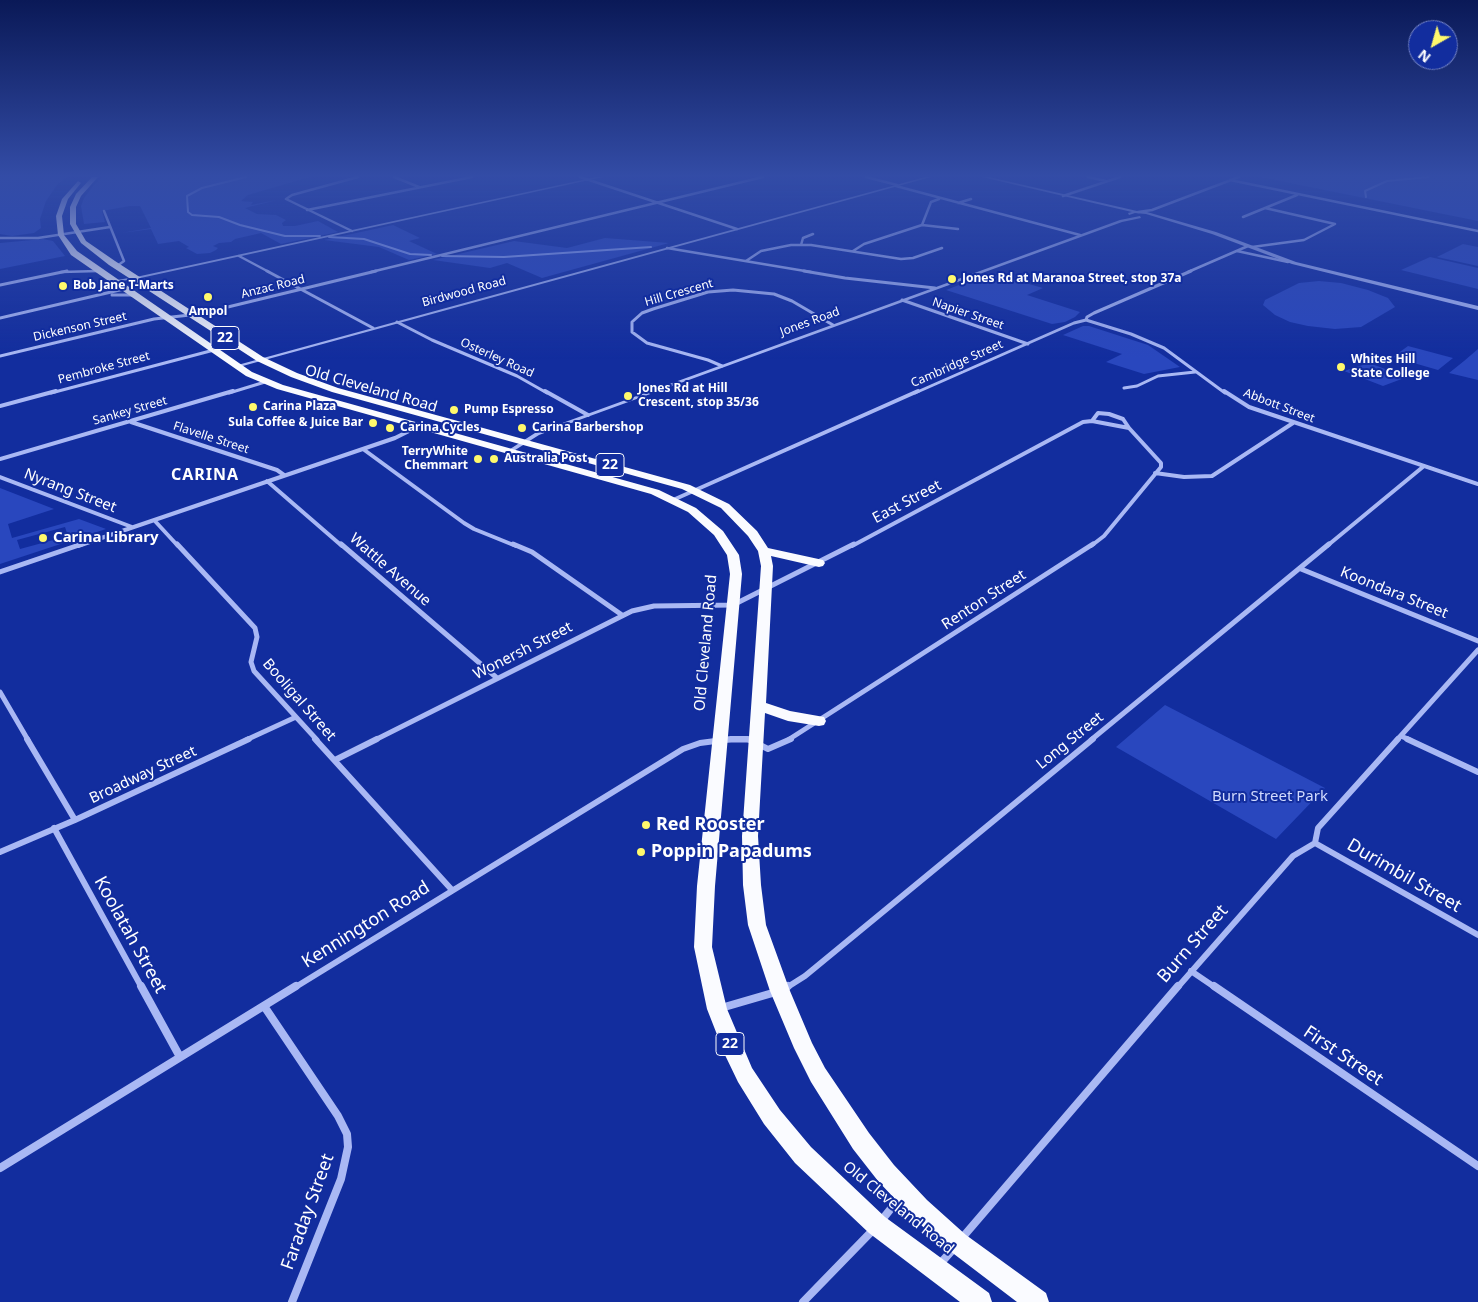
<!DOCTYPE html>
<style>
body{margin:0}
#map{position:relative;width:1478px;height:1302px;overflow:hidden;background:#122d9e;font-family:"Noto Sans",sans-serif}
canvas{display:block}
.north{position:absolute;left:1408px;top:20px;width:50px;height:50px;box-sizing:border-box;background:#122d9e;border:1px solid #7181c5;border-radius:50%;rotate:218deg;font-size:14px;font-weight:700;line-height:20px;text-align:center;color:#fff}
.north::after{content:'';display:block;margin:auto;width:18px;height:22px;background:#fff96c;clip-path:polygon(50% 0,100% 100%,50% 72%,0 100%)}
</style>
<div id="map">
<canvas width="1478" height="1302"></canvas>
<div class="north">N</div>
</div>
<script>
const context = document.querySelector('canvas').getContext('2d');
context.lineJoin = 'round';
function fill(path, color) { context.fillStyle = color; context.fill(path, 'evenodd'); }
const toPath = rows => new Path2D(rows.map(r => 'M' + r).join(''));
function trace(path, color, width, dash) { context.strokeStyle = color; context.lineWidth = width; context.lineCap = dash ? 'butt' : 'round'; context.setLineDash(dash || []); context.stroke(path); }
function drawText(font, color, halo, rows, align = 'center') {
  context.font = font + ' "Noto Sans",sans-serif'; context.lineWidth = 4; context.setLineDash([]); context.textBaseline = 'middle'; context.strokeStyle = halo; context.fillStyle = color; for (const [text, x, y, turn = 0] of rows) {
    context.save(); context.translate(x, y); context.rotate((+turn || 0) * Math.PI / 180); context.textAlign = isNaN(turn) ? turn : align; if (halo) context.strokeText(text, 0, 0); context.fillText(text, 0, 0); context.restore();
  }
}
const green = toPath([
 [0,177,67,177,57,185,46,201,40,219,41,228,34,233,12,236,0,234],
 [102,177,310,177,248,195,241,201,253,202,251,205,277,200,245,208,257,214,276,215,286,220,282,223,283,226,295,226,318,221,338,232,281,244,261,233,235,239,231,242,219,243,213,246,218,248,216,250,210,253,197,254,186,248,189,247,179,241,158,244,151,229,121,233,151,228,140,206,130,206,102,211,105,222,84,224,81,206,84,198,93,186],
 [1260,177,1478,177,1478,221],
 [393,225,420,238,409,241,437,254,409,260,379,247,324,240],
 [605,238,669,243,542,278,507,263,490,268,433,260,514,241,567,248],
 [43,239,53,241,65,256,0,269,0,243],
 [1463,244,1478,247,1478,266,1437,257],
 [1430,257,1478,268,1478,289,1401,270],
 [990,273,1043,288,1027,295,1080,312,1075,317,1065,322,1052,324,946,290],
 [1319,281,1341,283,1368,290,1388,298,1395,307,1361,327,1335,329,1308,326,1290,322,1275,315,1263,305,1265,300,1299,283],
 [1083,326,1089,326,1148,345,1180,367,1144,374,1106,362,1122,354,1063,335],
 [1408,346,1453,358,1438,370,1393,357],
 [1478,349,1478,380,1449,373,1464,361],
 [1369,363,1407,377,1383,386,1344,371],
 [0,488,54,509,8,524,12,538,79,519,106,529,0,564],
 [65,527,68,536,20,549,17,540],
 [1165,705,1325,788,1276,839,1116,747]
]);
const stream = toPath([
 [246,177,202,188,187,196,188,212,192,215,219,217,240,225,285,236,320,236],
 [1366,197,1365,191,1387,181,1429,177],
 [329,237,364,239,410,254,431,255],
 [442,256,504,257,651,247]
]);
const minorFar5 = toPath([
 [394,177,419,187],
 [580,177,737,229],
 [866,177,897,185],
 [1088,177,1106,181],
 [1230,180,1478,231],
 [896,186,1080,235],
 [1063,196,1120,177],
 [958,203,971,199],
 [307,210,472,177],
 [104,211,124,261,117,266],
 [1138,212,1152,210,1239,177],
 [1243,217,1297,195],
 [922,225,958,229],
 [352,231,286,199,292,195,358,177],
 [0,238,38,238,110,227],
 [801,245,803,238,813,234],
 [1252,247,1304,240,1335,224,1265,208],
 [667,248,811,272],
 [853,251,864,244,922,225,931,202,939,199],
 [1237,251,1288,262],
 [239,256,269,272],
 [746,261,761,251,791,245,811,245,901,259,913,258,942,248],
 [61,272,98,271],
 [371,272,763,177],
 [1188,272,1248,246]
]);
const minorFar4 = toPath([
 [267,271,373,328],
 [804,271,845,278,935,288],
 [0,285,67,271],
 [112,295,133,295],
 [902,300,1028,344],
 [0,318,124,289],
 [1086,320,1131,334,1164,348,1225,393],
 [397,322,432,340,517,376,547,393],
 [0,356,154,319,199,314,376,271],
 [722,366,708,360,647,343,632,332,632,322,642,313,653,309,708,292,733,290,774,294,792,301,833,325],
 [1124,388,1137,386,1158,376,1195,372],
 [51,393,214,350],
 [229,393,265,382],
 [915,393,1074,323,1086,320,1087,317,1094,313,1191,271]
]);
const minorFar3 = toPath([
 [545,391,588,415],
 [1224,391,1249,407,1478,484],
 [0,406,56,391],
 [1092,421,1098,413,1109,414,1123,419,1129,428],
 [131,422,277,470,284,475],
 [363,449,464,523,474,529,516,546],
 [0,459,233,391],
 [1155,473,1184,477,1212,476,1293,423],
 [0,477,132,527],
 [267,481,342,546],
 [673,500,918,391],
 [154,520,178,546],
 [78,546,395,438,419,426],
 [852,546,1083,422,1092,421,1129,428,1161,463,1161,467,1104,536,1091,546],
 [1327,546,1424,466]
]);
const minorFar2 = toPath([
 [177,544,255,628,257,637,251,662,254,671,317,740],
 [341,544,497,678],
 [513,544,532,552,622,615],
 [1301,569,1478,641],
 [0,572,82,544],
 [0,692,28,740],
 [1401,736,1410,740],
 [246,740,296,717],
 [375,740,632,611,654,606,733,605,854,544],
 [722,740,750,740],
 [788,740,1093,544],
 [1091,740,1329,544],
 [1397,740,1478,650]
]);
const minorFar1 = toPath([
 [27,739,75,820],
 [315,739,452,890],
 [1407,739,1478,772],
 [335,760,377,739],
 [54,828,142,988],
 [1315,843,1478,935],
 [0,852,75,820,249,739],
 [1191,971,1216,988],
 [294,988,683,749,700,743,731,739,748,739,768,749,791,739],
 [786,988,805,976,1093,739],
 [1177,988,1293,856,1315,843,1318,828,1398,739]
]);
const minor = toPath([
 [141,986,180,1057],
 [1214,986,1478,1166],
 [784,989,788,986],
 [264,1006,338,1116,347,1134,348,1147,341,1179,292,1302],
 [721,1008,776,992],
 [0,1168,296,986],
 [881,1221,901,1196],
 [962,1238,1178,986],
 [939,1265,955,1247],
 [803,1302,874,1229]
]);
const tertiary = toPath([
 [596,177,603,177,136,279,112,282,110,281,136,277,596,177],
 [925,177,931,177,239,367,234,366,925,177],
 [982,177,989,177,1137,211,1147,212,1216,232,1296,262,1478,306,1478,310,1292,264,1212,234,1146,214,1135,213,1129,215,1128,213,1132,212,982,177],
 [1140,216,1141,218,1122,222,590,416,539,435,512,452,508,452,507,451,535,433,1120,220,1140,216]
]);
const trunk = toPath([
 [92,177,98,177,81,196,76,207,76,224,86,241,115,261,263,357,297,373,338,388,690,485,729,504,757,531,768,548,823,560,825,563,823,566,819,567,771,556,773,566,766,703,790,711,824,717,826,721,824,725,819,726,788,721,765,713,758,836,761,885,766,925,790,991,812,1043,825,1068,869,1133,894,1165,927,1200,966,1235,1046,1293,1049,1302,1017,1302,950,1251,911,1216,878,1181,853,1149,811,1082,794,1048,770,991,748,925,743,885,742,836,761,566,758,551,748,536,721,508,682,489,332,392,291,377,257,361,109,265,81,243,70,224,70,207,76,194,92,177],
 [78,181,81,183,68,199,62,216,64,235,77,251,252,372,283,385,659,490,696,508,723,531,739,555,742,574,715,886,712,947,727,1009,752,1068,780,1110,811,1147,885,1217,989,1293,992,1302,960,1302,869,1233,795,1163,764,1124,738,1082,725,1055,707,1009,694,947,697,886,730,574,727,555,714,535,688,512,651,494,277,389,246,376,71,255,58,235,56,216,62,199,78,181]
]);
const markers = [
 [952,279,5,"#fff96c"],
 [63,286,5,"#fff96c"],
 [208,297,5,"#fff96c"],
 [1341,367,5,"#fff96c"],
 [628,396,5,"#fff96c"],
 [253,407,5,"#fff96c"],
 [454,410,5,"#fff96c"],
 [373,423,5,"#fff96c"],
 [390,428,5,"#fff96c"],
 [522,428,5,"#fff96c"],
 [478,459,5,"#fff96c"],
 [494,459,5,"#fff96c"],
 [43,538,5,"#fff96c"],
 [646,825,5,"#fff96c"],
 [641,852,5,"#fff96c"]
];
const farPoinames = [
 ["Jones Rd at Maranoa Street, stop 37a",962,279],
 ["Bob Jane T-Marts",73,286],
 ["Ampol",208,312,"center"],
 ["Whites Hill",1351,360],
 ["State College",1351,374],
 ["Jones Rd at Hill",638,389],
 ["Crescent, stop 35/36",638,403],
 ["Carina Plaza",263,407],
 ["Pump Espresso",464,410],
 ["Sula Coffee & Juice Bar",363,423,"right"],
 ["Carina Cycles",400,428],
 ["Carina Barbershop",532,428],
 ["TerryWhite",468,452,"right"],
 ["Chemmart",468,466,"right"],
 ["Australia Post",504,459]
];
const farStreetnames = [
 ["Anzac Road",273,287,-14],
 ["Birdwood Road",464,292,-15],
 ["Hill Crescent",679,293,-16],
 ["Napier Street",968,314,19],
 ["Jones Road",810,322,-20],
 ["Dickenson Street",80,327,-13],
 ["Osterley Road",497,358,24],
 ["Cambridge Street",957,364,-24],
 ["Pembroke Street",104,368,-15],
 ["Abbott Street",1279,406,21],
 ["Sankey Street",130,411,-16],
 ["Flavelle Street",211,438,18]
];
const shields = [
 [225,338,28],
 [610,465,28],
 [730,1044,28]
];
const shieldNames = [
 ["22",225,338],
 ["22",610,465],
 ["22",730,1044]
];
const streetNames = [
 ["Old Cleveland Road",371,389,16],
 ["Nyrang Street",70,491,21],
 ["East Street",907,502,-28],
 ["Wattle Avenue",390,570,41],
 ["Koondara Street",1394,593,22],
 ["Renton Street",984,600,-33],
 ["Old Cleveland Road",706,643,-85],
 ["Wonersh Street",523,651,-27],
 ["Booligal Street",299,700,49],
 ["Long Street",1070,741,-39],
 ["Broadway Street",143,775,-25],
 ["Old Cleveland Road",898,1208,39]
];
const poiNames = [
 ["Carina Library",53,538]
];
const parkNames = [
 ["Burn Street Park",1270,797]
];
const farDistrictnames = [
 ["CARINA",205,475]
];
const nearPoinames = [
 ["Red Rooster",656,825],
 ["Poppin Papadums",651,852]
];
const nearStreetnames = [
 ["Durimbil Street",1404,876,30],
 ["Kennington Road",366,925,-32],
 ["Koolatah Street",130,935,61],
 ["Burn Street",1193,944,-49],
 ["First Street",1343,1056,34],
 ["Faraday Street",308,1212,-70]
];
fill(green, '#2947be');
trace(stream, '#9baff7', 2);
trace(minorFar5, '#a9b8f4', 2.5);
trace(minorFar4, '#a9b8f4', 3);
trace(minorFar3, '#a9b8f4', 4);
trace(minorFar2, '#a9b8f4', 5);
trace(minorFar1, '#a9b8f4', 6);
trace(minor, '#a9b8f4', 8);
fill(tertiary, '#a9b8f4');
fill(trunk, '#fafbff');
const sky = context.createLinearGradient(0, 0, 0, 359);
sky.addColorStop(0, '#0a1957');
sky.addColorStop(0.49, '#334ca6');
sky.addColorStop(1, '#334ca600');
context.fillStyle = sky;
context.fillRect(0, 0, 1478, 359);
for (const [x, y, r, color] of markers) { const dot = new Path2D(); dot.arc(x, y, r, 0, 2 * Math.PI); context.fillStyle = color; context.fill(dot); trace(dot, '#122d9e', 2); }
drawText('bold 12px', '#fff', '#122d9e', farPoinames, 'left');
drawText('12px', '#fff', '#122d9e', farStreetnames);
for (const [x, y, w] of shields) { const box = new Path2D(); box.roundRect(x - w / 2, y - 11.5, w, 23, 4); context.fillStyle = '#122d9e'; context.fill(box); trace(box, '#fff', 1); }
drawText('bold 14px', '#fff', null, shieldNames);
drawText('15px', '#fff', '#122d9e', streetNames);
drawText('bold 15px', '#fff', '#122d9e', poiNames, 'left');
drawText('15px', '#d2dbfe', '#122d9e', parkNames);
context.letterSpacing = '1px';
drawText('bold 16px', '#fff', '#122d9e', farDistrictnames);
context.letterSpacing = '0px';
drawText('bold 18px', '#fff', '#122d9e', nearPoinames, 'left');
drawText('18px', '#fff', '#122d9e', nearStreetnames);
</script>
